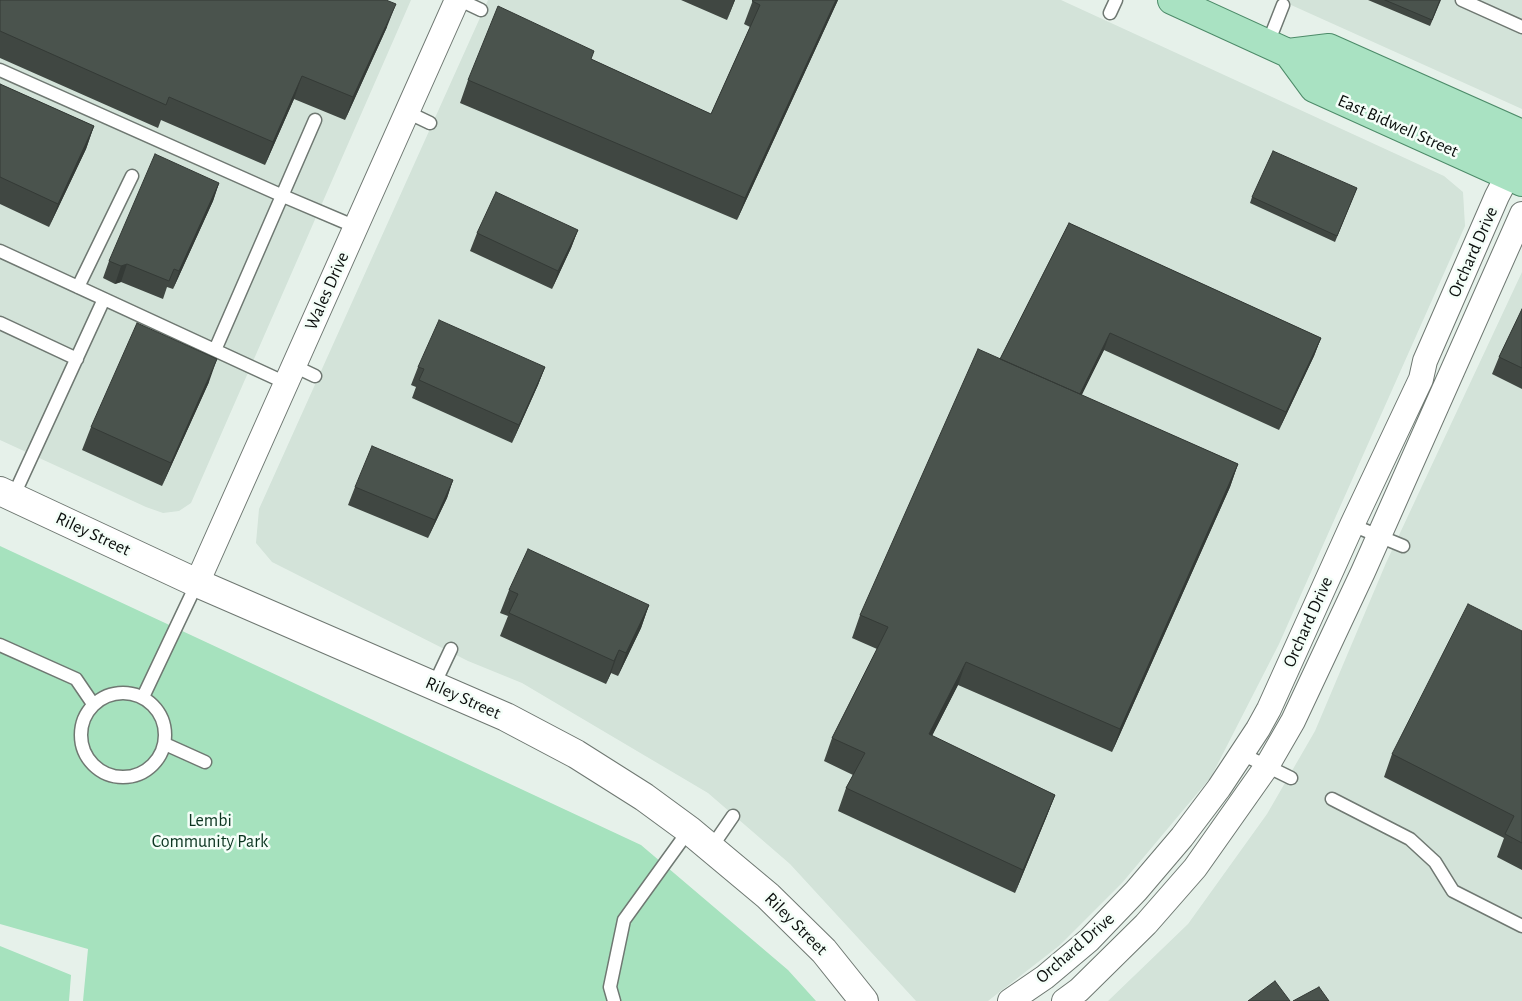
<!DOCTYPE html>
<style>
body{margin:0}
canvas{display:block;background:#e6f1ea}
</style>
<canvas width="1522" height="1001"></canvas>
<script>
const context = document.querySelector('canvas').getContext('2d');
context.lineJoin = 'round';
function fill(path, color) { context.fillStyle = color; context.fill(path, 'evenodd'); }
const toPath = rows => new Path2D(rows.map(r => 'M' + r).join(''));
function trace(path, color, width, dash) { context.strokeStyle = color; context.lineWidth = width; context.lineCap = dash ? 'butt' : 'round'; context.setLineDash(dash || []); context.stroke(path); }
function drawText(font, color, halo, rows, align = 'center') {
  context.font = font + ' "Alegreya Sans",sans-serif'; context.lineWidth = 5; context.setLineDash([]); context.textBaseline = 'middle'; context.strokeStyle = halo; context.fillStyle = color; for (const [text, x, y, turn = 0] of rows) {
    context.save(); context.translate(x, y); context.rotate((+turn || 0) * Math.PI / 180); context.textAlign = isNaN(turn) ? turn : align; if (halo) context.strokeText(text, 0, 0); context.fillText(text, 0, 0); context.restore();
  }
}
const built = toPath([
 [0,0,411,0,191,503,179,511,163,513,146,507,0,440],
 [488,0,1061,0,1444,176,1463,192,1465,226,1279,644,1211,777,1122,883,1060,945,988,1001,916,1001,790,864,708,793,522,683,468,661,272,562,256,543,259,509],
 [1280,0,1522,0,1522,109],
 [1522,272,1522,1001,1108,1001,1188,924,1267,814,1315,731,1386,563]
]);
const green = toPath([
 [0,546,641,845,788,970,816,1001,83,1001,88,949,0,924],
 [0,946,71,975,69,1001,0,1001]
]);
const lane = toPath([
 [460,0,481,10],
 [1462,0,1522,27],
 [1110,13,1116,0],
 [1268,43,1283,5],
 [0,70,283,196,356,227],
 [407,112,430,123],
 [0,251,286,383],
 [78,287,132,176],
 [0,323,77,359],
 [215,350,315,120],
 [294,366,315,376],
 [13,497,104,299],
 [1352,525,1403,546],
 [0,645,76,679,93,704],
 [434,685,451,649],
 '81 735a42 42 0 1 1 84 0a42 42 0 1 1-84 0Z',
 [143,697,197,583],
 [165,744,205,762],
 [1242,754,1291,778],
 [1332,799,1410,839,1435,862,1453,891,1522,926],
 [711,848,733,816],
 [614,1001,610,987,624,920,689,830]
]);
const street = toPath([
 [197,583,457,0],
 [1010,1001,1045,977,1089,940,1136,891,1182,837,1219,788,1258,729,1269,709,1352,525,1421,379,1425,361,1497,196,1508,175],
 [1064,1001,1079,990,1146,924,1195,868,1267,766,1293,721,1363,572,1522,214]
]);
const secondary = toPath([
 [0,491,197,583,506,717,576,754,644,797,689,830,768,896,824,951,864,1001]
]);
const primary = toPath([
 [1172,0,1478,140,1522,155],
 [1288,53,1329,48,1522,134],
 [1289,54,1314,88,1522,182]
]);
const wall = toPath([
 [0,0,387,27,345,120,294,99,265,165,161,120,158,128,0,58],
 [681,0,735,0,727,20],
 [753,0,838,0,737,220,460,103,468,80,591,59,711,114,750,27,744,24],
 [1368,0,1441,0,1430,26],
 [0,84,94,126,86,149,49,227,0,204],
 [219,183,213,201,173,289,167,287,163,299,121,282,115,284,103,278,109,261],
 [1357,188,1335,242,1250,203,1252,197],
 [1069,223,1321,338,1314,356,1279,430,1104,350,1081,395,1238,464,1230,487,1112,752,958,685,932,736,1055,795,1046,818,1015,893,838,811,846,788,853,775,824,761,832,738,877,649,852,638,860,615,1000,359],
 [578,230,571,248,552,289,470,251,477,233],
 [1522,309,1522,389,1492,374,1499,357],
 [418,367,545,367,538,385,512,443,412,398,416,387,411,385],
 [209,382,162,486,82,450,91,427],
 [453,480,447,498,428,538,348,505,355,487],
 [509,590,649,605,641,628,618,676,611,673,606,684,500,636,508,616,500,613],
 [1522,631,1522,870,1497,857,1504,838,1384,777,1392,754]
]);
const shadedWall = toPath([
 [734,0,735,0,727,20],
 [836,0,838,0,737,220,745,198],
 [396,4,387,27,345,120,353,97],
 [302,76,294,99,265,165,273,142],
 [94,126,86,149,49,227,58,204],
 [219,183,213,201,173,289,179,271],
 [578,230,571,248,552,289,558,271],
 [127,264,121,282,115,284,121,266],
 [1110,333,1104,350,1071,417,1077,399],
 [1321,338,1314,356,1279,430,1286,412],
 [217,359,209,382,162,486,171,463],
 [545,367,538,385,512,443,519,425],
 [1238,464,1230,487,1112,752,1120,729],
 [453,480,447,498,428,538,435,520],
 [649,605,641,628,618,676,626,653],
 [619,650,611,673,606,684,614,661],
 [966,662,958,685,921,757,929,734],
 [1055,795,1046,818,1015,893,1023,870]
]);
const building = toPath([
 [0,0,386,0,396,4,353,97,302,76,273,142,169,97,166,105,0,31,0,0],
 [753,0,836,0,745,198,468,80,498,6,594,51,591,59,711,114,760,5,752,1,753,0],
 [1385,0,1440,0,1432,20,1385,0],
 [0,84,94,126,58,204,0,177,0,84],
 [1273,151,1357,188,1337,236,1252,197,1273,151],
 [155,154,219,183,179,271,174,269,169,281,127,264,121,266,109,261,155,154],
 [496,192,578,230,558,271,477,233,496,192],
 [1069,223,1321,338,1286,412,1110,333,1080,394,1000,359,1069,223],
 [1522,309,1522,368,1499,357,1522,309],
 [439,320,545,367,519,425,419,380,424,369,418,367,439,320],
 [137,323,217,359,171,463,91,427,137,323],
 [978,349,1238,464,1120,729,966,662,929,734,1055,795,1023,870,846,788,865,753,832,738,888,627,860,615,978,349],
 [372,446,453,480,435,520,355,487,372,446],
 [528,549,649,605,626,653,619,650,614,661,509,613,518,594,509,590,528,549],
 [1468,604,1522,631,1522,843,1505,834,1514,816,1392,754,1468,604],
 [1275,981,1290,1001,1248,1001,1275,981],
 [1319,987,1329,1001,1293,1001,1319,987]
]);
const streetNames = [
 ["East Bidwell Street",1398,126,24],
 ["Orchard Drive",1473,252,-66],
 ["Wales Drive",327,291,-66],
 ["Riley Street",93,534,25],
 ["Orchard Drive",1308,622,-66],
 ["Riley Street",463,698,24],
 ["Riley Street",796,924,45],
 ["Orchard Drive",1075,948,-41]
];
const parkNames = [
 ["Lembi",210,821],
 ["Community Park",210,842]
];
fill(built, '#d3e3d9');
fill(green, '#a6e2be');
trace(lane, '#6f7872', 15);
trace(street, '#6f7872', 26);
trace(secondary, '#6f7872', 30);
trace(primary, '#4d8b69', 30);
trace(lane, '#fff', 12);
trace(street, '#fff', 24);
trace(secondary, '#fff', 28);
trace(primary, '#a9e2c2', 28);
fill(wall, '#404742');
fill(shadedWall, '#343a36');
fill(building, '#4a534d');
trace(building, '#343a36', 1);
drawText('18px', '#0b0f0d', '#f4fef8', streetNames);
drawText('18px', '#0a331f', '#f4fef8', parkNames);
</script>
